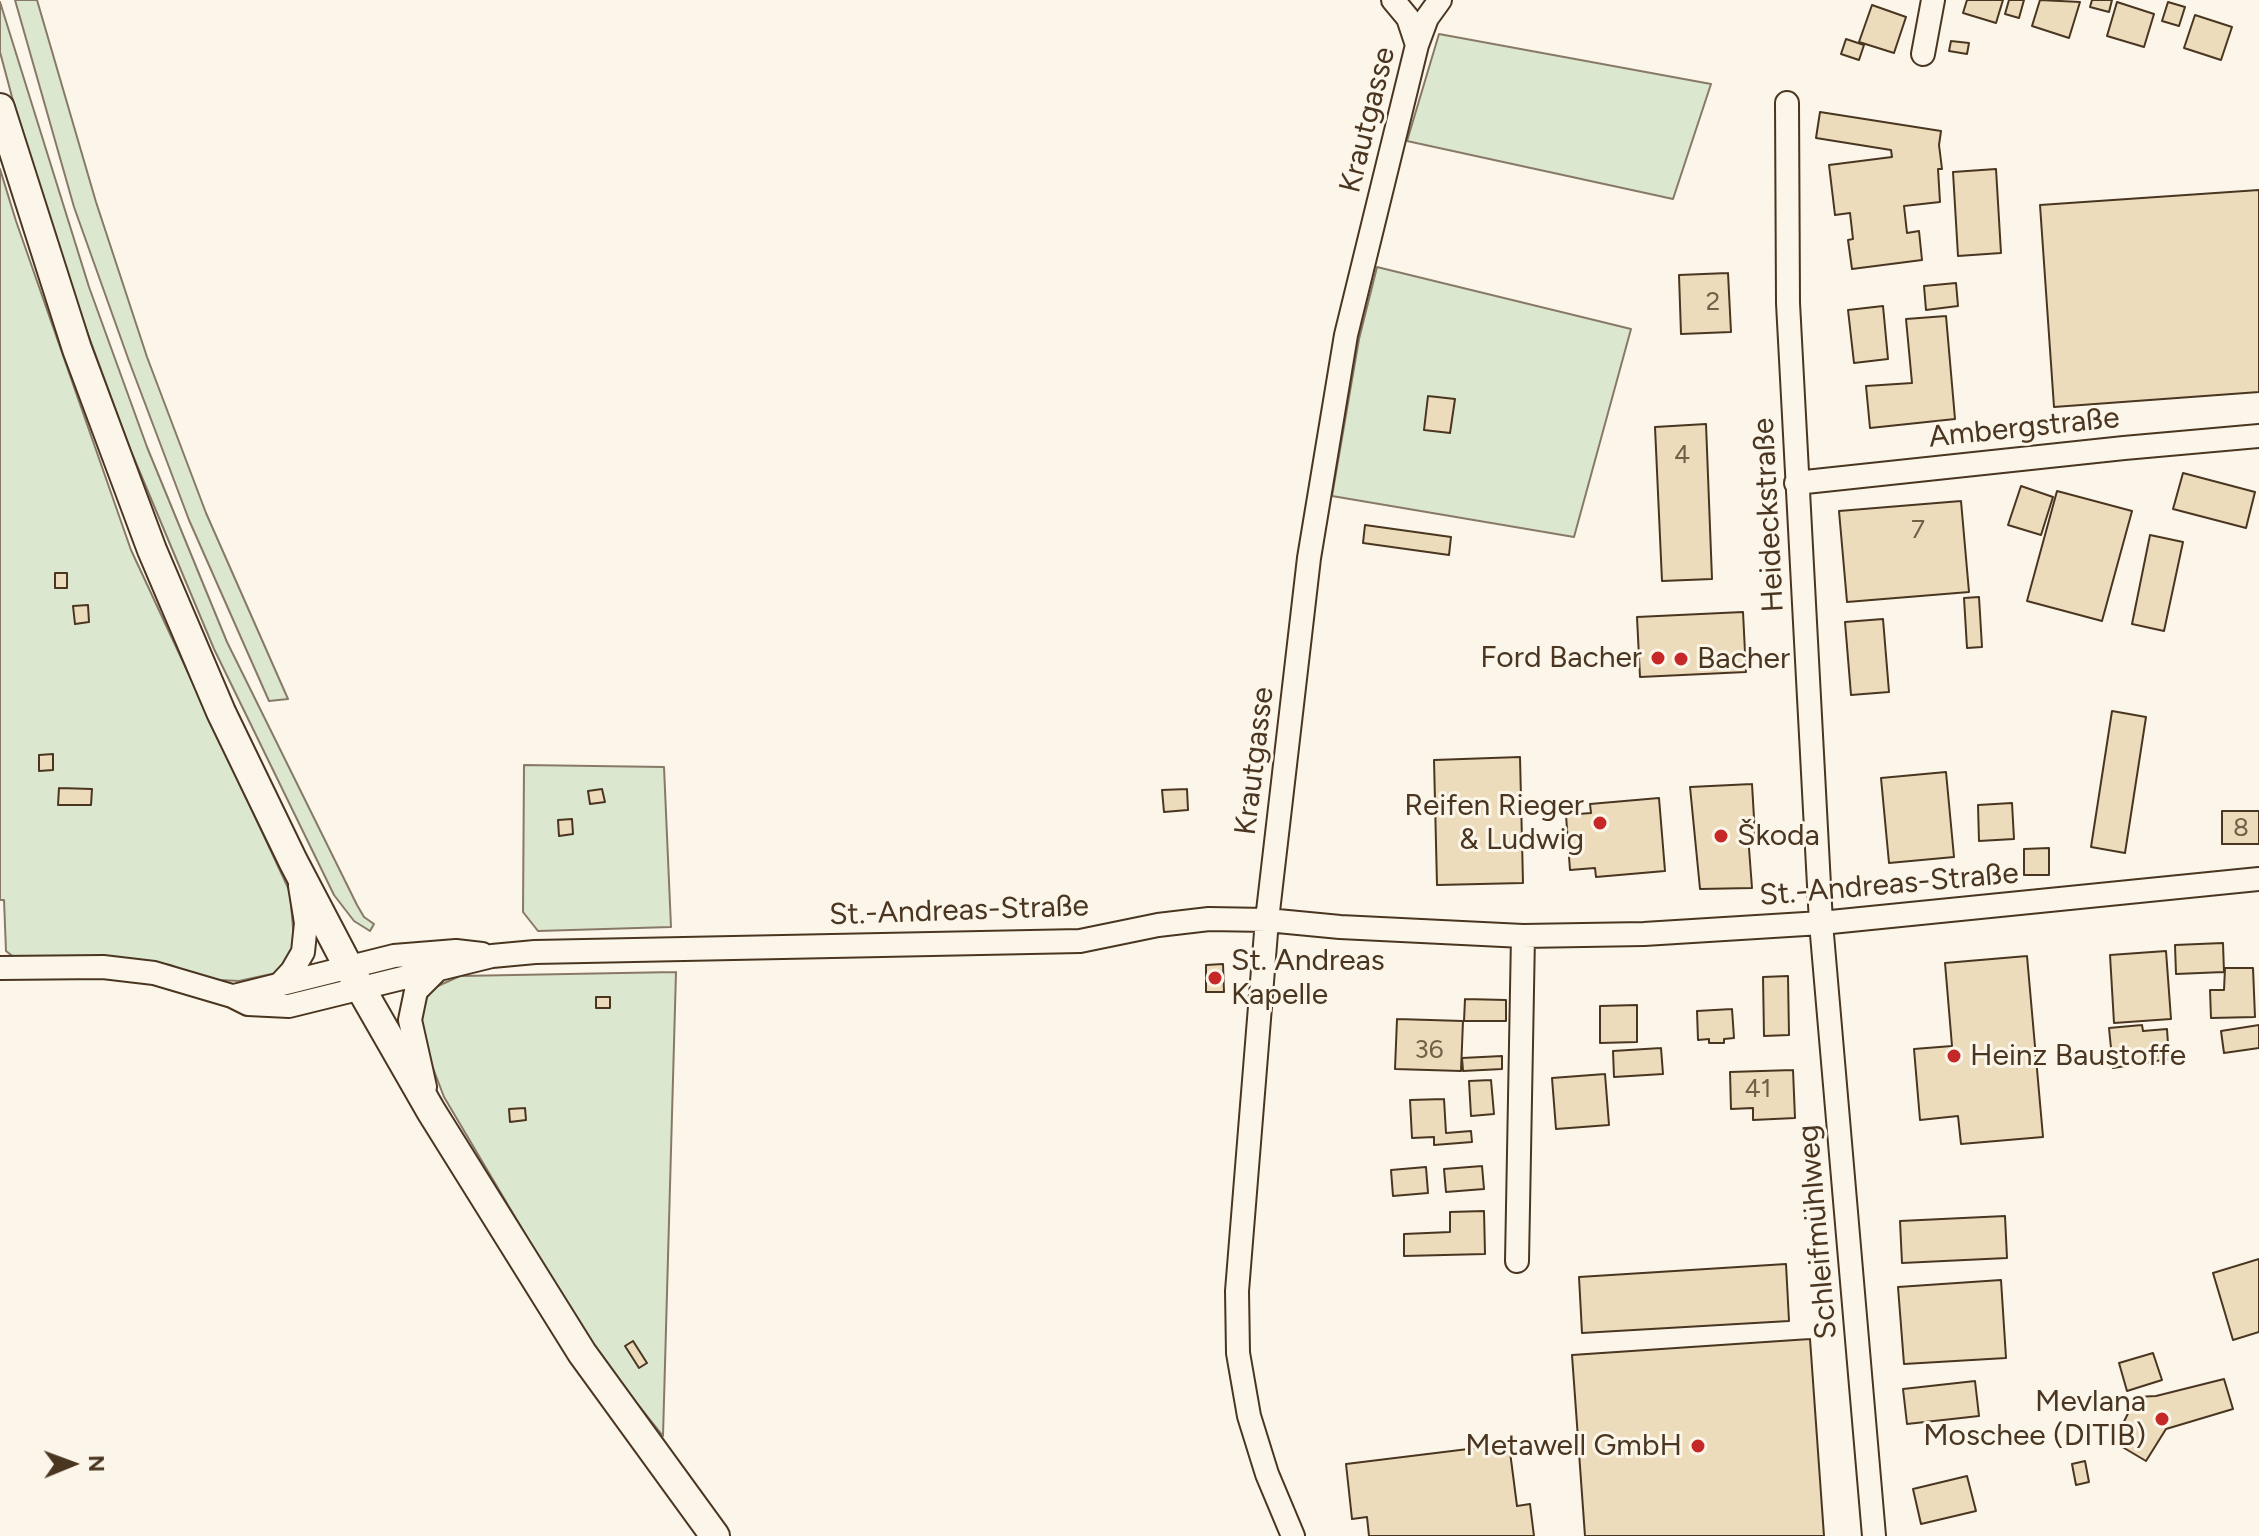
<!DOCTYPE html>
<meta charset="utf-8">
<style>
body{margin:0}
#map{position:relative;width:2259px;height:1536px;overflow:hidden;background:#fbf6e9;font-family:Figtree,sans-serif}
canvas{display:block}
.north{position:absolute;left:32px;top:1424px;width:80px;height:80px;-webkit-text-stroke:6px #fbf6e9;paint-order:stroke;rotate:89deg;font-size:22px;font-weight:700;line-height:32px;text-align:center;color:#4a3520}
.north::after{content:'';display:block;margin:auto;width:28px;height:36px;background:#4a3520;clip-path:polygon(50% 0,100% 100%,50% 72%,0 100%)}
</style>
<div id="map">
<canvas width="2259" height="1536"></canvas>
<div class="north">N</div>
</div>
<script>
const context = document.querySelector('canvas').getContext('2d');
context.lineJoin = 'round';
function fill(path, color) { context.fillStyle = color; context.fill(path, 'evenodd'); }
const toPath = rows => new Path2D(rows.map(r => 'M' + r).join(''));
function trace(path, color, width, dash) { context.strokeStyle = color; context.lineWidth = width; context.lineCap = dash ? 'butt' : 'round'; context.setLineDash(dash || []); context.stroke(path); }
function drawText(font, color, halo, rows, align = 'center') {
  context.font = font + ' Figtree,sans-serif'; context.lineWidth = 6; context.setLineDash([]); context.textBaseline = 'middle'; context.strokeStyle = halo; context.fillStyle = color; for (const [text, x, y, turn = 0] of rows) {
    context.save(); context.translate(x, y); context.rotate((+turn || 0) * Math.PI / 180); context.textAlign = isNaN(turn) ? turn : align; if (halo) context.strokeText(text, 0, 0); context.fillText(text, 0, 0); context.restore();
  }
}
const green = toPath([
 [15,0,37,0,96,202,147,357,206,513,288,699,269,701,189,520,129,361,74,207,15,0],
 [0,2,89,287,147,447,227,642,357,905,364,917,374,924,370,931,354,921,334,895,214,649,131,451,72,291,12,97,0,52,0,2],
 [1439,34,1711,84,1673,199,1407,141,1439,34],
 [0,169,16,221,131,550,290,892,294,940,291,955,276,973,239,981,220,980,200,978,170,965,152,962,15,958,6,951,4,900,0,900,0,169],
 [1377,267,1631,329,1574,537,1332,496,1359,339,1377,267],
 [524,765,664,767,671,927,538,931,523,912,524,765],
 [676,972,663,1436,592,1347,444,1097,418,1029,429,990,460,976,676,972]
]);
const building = toPath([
 [1967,0,2003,0,1996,23,1963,13,1967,0],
 [2009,0,2024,0,2019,18,2005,14,2009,0],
 [2040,0,2080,2,2069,38,2032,26,2040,0],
 [2092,0,2112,0,2109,12,2090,7,2092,0],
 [2117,2,2154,14,2144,47,2107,36,2117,2],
 [2168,2,2185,7,2179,26,2162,21,2168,2],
 [1872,5,1906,17,1894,53,1859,42,1872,5],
 [2195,15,2232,27,2221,60,2184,48,2195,15],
 [1846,39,1864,45,1859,60,1841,54,1846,39],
 [1951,41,1969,43,1967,54,1949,51,1951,41],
 [1820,112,1941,131,1939,145,1942,169,1938,169,1940,202,1904,206,1907,233,1919,231,1922,260,1852,269,1848,240,1853,239,1850,213,1835,215,1829,165,1892,157,1891,150,1816,138,1820,112],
 [1996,169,2001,253,1958,256,1953,172,1996,169],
 [2259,190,2259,392,2054,407,2040,205,2259,190],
 [1728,273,1731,332,1681,334,1679,275,1728,273],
 [1956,283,1958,306,1926,310,1924,286,1956,283],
 [1883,306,1888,359,1854,363,1848,310,1883,306],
 [1946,316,1955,419,1870,428,1866,386,1912,383,1906,319,1946,316],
 [1428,396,1455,399,1450,433,1424,430,1428,396],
 [1706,424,1712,579,1662,581,1655,427,1706,424],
 [2183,473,2255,492,2246,528,2173,509,2183,473],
 [2021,486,2053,497,2041,535,2008,525,2021,486],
 [2057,491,2132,511,2102,621,2027,601,2057,491],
 [1961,501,1969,592,1847,602,1839,511,1961,501],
 [1365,525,1451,537,1449,555,1363,543,1365,525],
 [2150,535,2183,542,2164,631,2132,624,2150,535],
 [55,573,67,573,67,588,55,588,55,573],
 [1979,597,1982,647,1967,648,1964,598,1979,597],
 [88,605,89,622,75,624,73,606,88,605],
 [1743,612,1746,672,1640,677,1637,617,1743,612],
 [1883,619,1889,692,1851,695,1845,622,1883,619],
 [2112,711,2146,717,2125,853,2091,847,2112,711],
 [53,754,53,770,39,771,39,755,53,754],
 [1520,757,1523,883,1437,885,1434,760,1520,757],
 [1946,772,1954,857,1889,863,1881,778,1946,772],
 [1752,784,1755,835,1748,835,1752,888,1700,889,1690,787,1752,784],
 [59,788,92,789,91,805,58,805,59,788],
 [602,789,605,802,590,804,588,791,602,789],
 [1187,789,1188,810,1164,812,1162,790,1187,789],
 [1659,798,1665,871,1596,877,1595,868,1570,870,1566,815,1591,813,1590,804,1659,798],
 [2012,803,2014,839,1979,841,1978,805,2012,803],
 [2222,811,2259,811,2259,844,2222,844,2222,811],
 [572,819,573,834,559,836,558,820,572,819],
 [2049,848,2049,875,2024,875,2024,849,2049,848],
 [2223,943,2224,972,2176,974,2175,945,2223,943],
 [2166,951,2171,1019,2114,1023,2110,955,2166,951],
 [2027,956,2043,1137,1961,1144,1958,1116,1920,1120,1914,1049,1952,1046,1945,963,2027,956],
 [1223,964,1224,992,1206,992,1206,965,1223,964],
 [2225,968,2253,968,2255,1017,2211,1018,2210,990,2224,990,2225,968],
 [1788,976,1789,1035,1764,1036,1763,977,1788,976],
 [596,997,610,997,610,1008,596,1008,596,997],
 [1465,999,1506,1000,1506,1021,1464,1021,1465,999],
 [1637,1005,1637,1042,1600,1043,1600,1006,1637,1005],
 [1732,1009,1734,1038,1724,1039,1724,1043,1709,1043,1709,1039,1698,1040,1697,1011,1732,1009],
 [1397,1019,1463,1021,1461,1071,1395,1069,1397,1019],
 [2142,1025,2143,1031,2167,1029,2169,1059,2113,1068,2109,1028,2142,1025],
 [2259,1025,2259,1048,2224,1053,2221,1031,2259,1025],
 [1661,1048,1663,1074,1614,1077,1613,1051,1661,1048],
 [1502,1056,1502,1069,1463,1071,1462,1058,1502,1056],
 [1793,1070,1795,1118,1753,1120,1753,1108,1731,1109,1730,1072,1793,1070],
 [1605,1074,1609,1125,1556,1129,1552,1078,1605,1074],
 [1491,1080,1494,1114,1471,1116,1469,1081,1491,1080],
 [1444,1099,1446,1133,1471,1131,1472,1142,1434,1145,1434,1137,1412,1138,1410,1100,1444,1099],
 [525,1108,526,1120,510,1122,509,1109,525,1108],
 [1482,1166,1484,1189,1446,1192,1444,1169,1482,1166],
 [1426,1167,1428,1193,1393,1196,1391,1170,1426,1167],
 [1484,1211,1485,1254,1404,1256,1404,1234,1450,1232,1450,1212,1484,1211],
 [2005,1216,2007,1258,1902,1263,1900,1221,2005,1216],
 [2259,1259,2259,1332,2233,1340,2213,1273,2259,1259],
 [1786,1264,1789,1321,1582,1333,1579,1277,1786,1264],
 [2001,1280,2006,1358,1904,1364,1898,1287,2001,1280],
 [1810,1339,1824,1536,1585,1536,1572,1355,1810,1339],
 [633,1341,647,1363,639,1368,625,1346,633,1341],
 [2153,1353,2162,1380,2127,1391,2119,1363,2153,1353],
 [2224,1379,2233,1409,2166,1429,2146,1461,2114,1442,2136,1397,2156,1396,2224,1379],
 [1975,1381,1979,1416,1907,1424,1903,1389,1975,1381],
 [1509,1444,1517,1506,1530,1504,1534,1536,1369,1536,1367,1517,1352,1519,1346,1464,1509,1444],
 [2085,1461,2089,1482,2076,1485,2072,1464,2085,1461],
 [1967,1476,1976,1511,1921,1524,1913,1489,1967,1476]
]);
const minor = toPath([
 [1393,0,1408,18,1417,45],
 [1923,54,1933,0],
 [1787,103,1788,303,1821,923,1874,1536],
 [1796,483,2124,448,2259,436],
 [0,968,103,967,154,973,232,996,248,1004,289,1006,492,956,535,952,1080,941,1158,925,1209,919,1267,920,1340,927,1523,936,1644,934,1821,923,2259,879],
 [279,985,292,971,303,952,306,923,300,886],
 [234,996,394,956,456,951,482,954],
 [425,1087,410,1020,416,991,435,972],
 [1517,1261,1523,936],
 [1293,1536,1267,1474,1249,1416,1238,1353,1237,1291,1267,920,1309,558,1346,335,1417,45,1427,18,1440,0]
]);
const major = toPath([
 [0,108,77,349,152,550,221,712,293,861,349,968,431,1111,582,1353,715,1536]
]);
const markers = [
 [1658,658,8,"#c62828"],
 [1681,659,8,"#c62828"],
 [1600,823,8,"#c62828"],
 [1721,836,8,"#c62828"],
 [1215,978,8,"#c62828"],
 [1954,1056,8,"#c62828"],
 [2162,1419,8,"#c62828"],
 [1698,1446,8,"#c62828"]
];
const numberNames = [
 ["2",1713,302],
 ["4",1682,455],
 ["7",1918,530],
 ["8",2241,828],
 ["36",1429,1050],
 ["41",1758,1089]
];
const streetNames = [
 ["Krautgasse",1368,120,-76],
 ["Ambergstraße",2024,428,-6],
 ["Heideckstraße",1769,515,-93],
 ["Krautgasse",1255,761,-83],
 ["St.-Andreas-Straße",1889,885,-5],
 ["St.-Andreas-Straße",959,911,-2],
 ["Schleifmühlweg",1818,1232,-95]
];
const poiNames = [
 ["Ford Bacher",1642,658],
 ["Bacher",1697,659,"left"],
 ["Reifen Rieger",1584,806],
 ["& Ludwig",1584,840],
 ["Škoda",1737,836,"left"],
 ["St. Andreas",1231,961,"left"],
 ["Kapelle",1231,995,"left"],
 ["Heinz Baustoffe",1970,1056,"left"],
 ["Mevlana",2146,1402],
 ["Moschee (DITIB)",2146,1436],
 ["Metawell GmbH",1682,1446]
];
fill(green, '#dce7d0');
trace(green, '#887966', 2);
fill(building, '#ecdcbc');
trace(building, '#4a3520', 2);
trace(minor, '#4a3520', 26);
trace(major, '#4a3520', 32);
trace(minor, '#fbf6e9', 22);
trace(major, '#fbf6e9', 28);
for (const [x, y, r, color] of markers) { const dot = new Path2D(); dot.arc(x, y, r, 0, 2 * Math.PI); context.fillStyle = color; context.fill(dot); trace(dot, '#fbf6e9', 3); }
drawText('26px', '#725f47', null, numberNames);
drawText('30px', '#4a3520', '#fbf6e9', streetNames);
drawText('30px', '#4a3520', '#fbf6e9', poiNames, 'right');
</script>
